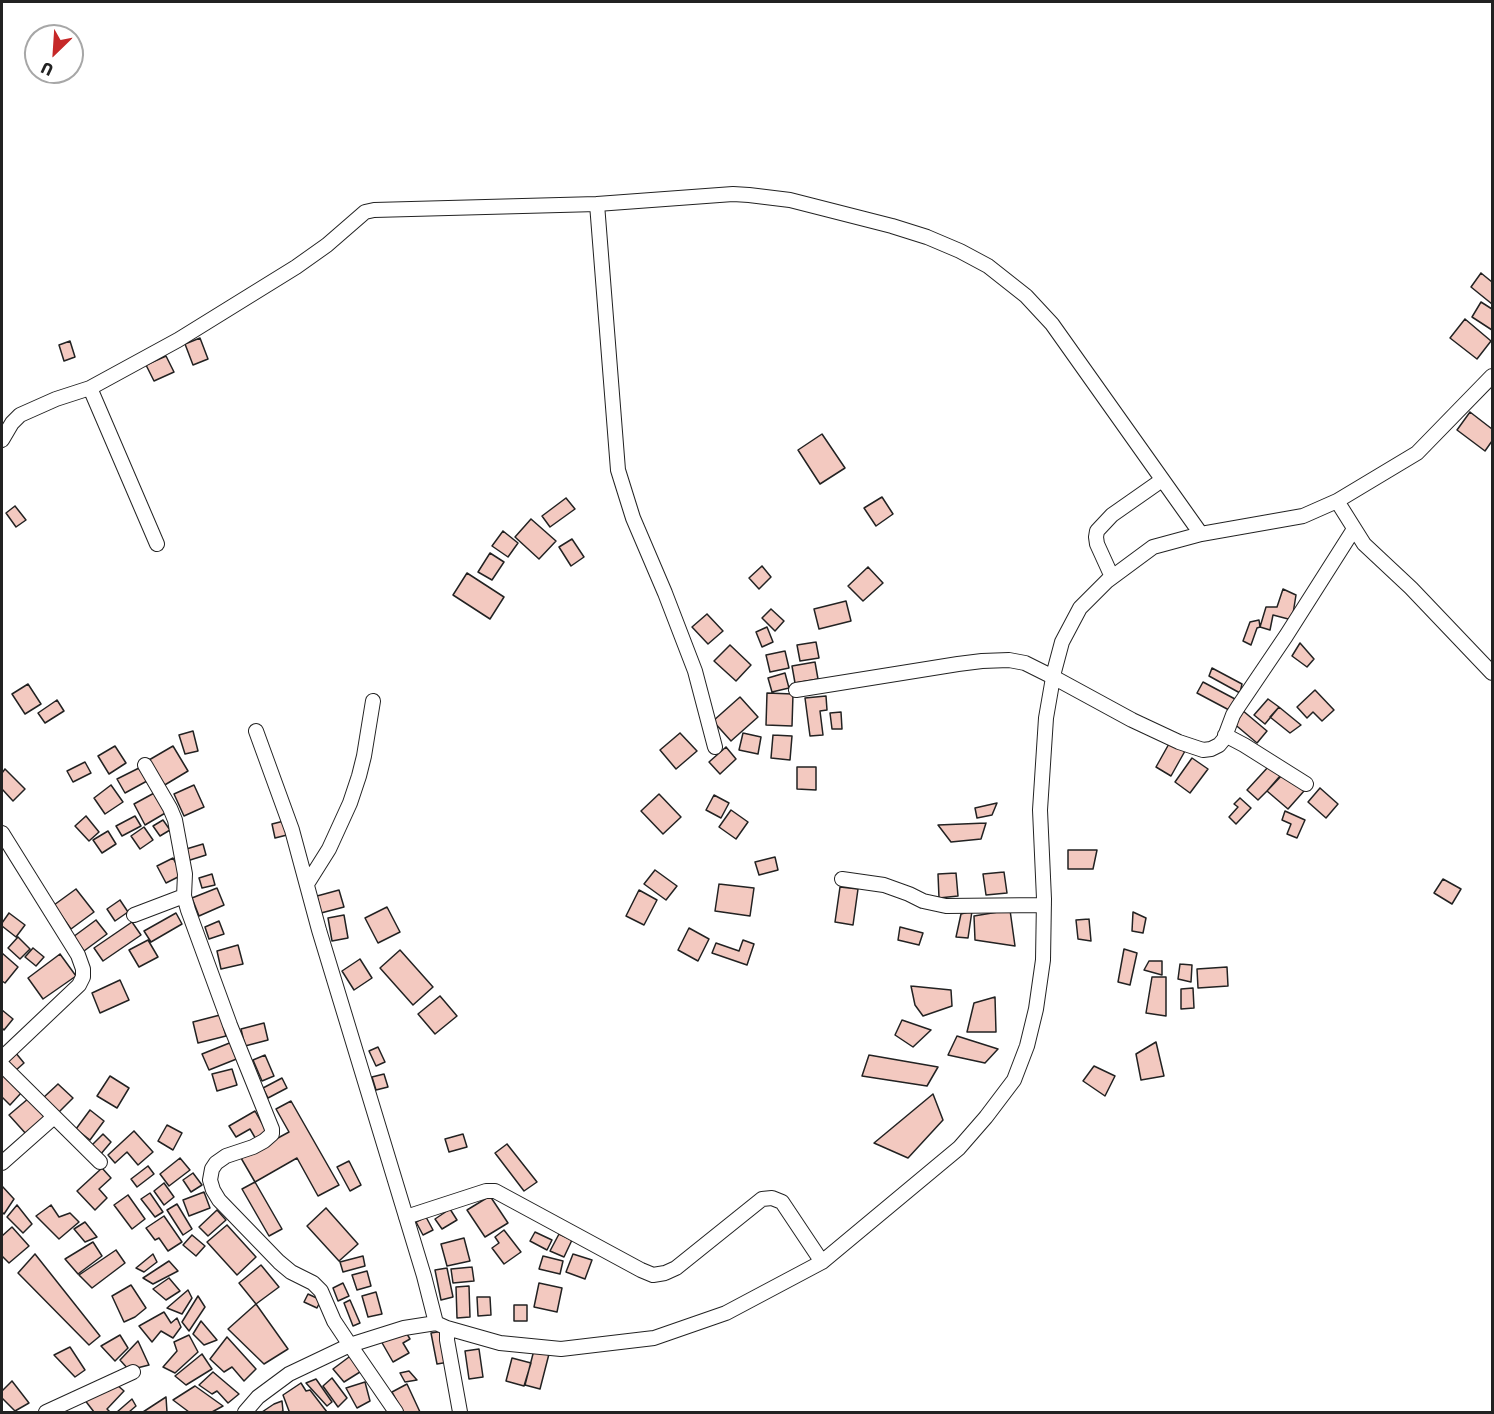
<!DOCTYPE html>
<style>
body{margin:0}
#map{position:relative;width:1494px;height:1414px;overflow:hidden;background:#fff;font-family:Jost,sans-serif}
canvas{display:block}
.frame{position:absolute;inset:0;border:3px solid #222;pointer-events:none}
.north{position:absolute;left:24px;top:24px;width:60px;height:60px;box-sizing:border-box;background:#fff;border:2px solid #a7a7a7;border-radius:50%;rotate:205deg;font-size:16px;font-weight:700;line-height:24px;text-align:center;color:#222}
.north::after{content:'';display:block;margin:auto;width:21px;height:27px;background:#c62828;clip-path:polygon(50% 0,100% 100%,50% 72%,0 100%)}
</style>
<div id="map">
<canvas width="1494" height="1414"></canvas>
<div class="frame"></div>
<div class="north">U</div>
</div>
<script>
const context = document.querySelector('canvas').getContext('2d');
context.lineJoin = 'round';
function fill(path, color) { context.fillStyle = color; context.fill(path, 'evenodd'); }
const toPath = rows => new Path2D(rows.map(r => 'M' + r).join(''));
function trace(path, color, width, dash) { context.strokeStyle = color; context.lineWidth = width; context.lineCap = dash ? 'butt' : 'round'; context.setLineDash(dash || []); context.stroke(path); }
const building = toPath([
 [1481,273,1492,282,1492,304,1471,287,1481,273],
 [1481,302,1492,309,1492,330,1472,317,1481,302],
 [1465,319,1491,341,1477,359,1450,338,1465,319],
 [200,338,208,359,193,365,185,344,200,338],
 [70,341,75,357,64,361,59,345,70,341],
 [166,356,174,372,154,381,146,365,166,356],
 [1470,412,1492,429,1492,441,1485,451,1457,430,1470,412],
 [822,434,845,468,820,484,798,450,822,434],
 [882,497,893,514,876,526,864,508,882,497],
 [566,498,575,509,550,527,542,516,566,498],
 [15,506,26,520,16,527,6,513,15,506],
 [531,519,556,541,539,559,515,537,531,519],
 [503,531,518,543,508,557,492,546,503,531],
 [572,539,584,557,571,566,559,547,572,539],
 [490,553,504,562,492,580,478,572,490,553],
 [762,566,771,577,759,589,749,578,762,566],
 [868,567,883,583,863,601,848,586,868,567],
 [467,573,504,597,490,619,453,595,467,573],
 [1283,589,1296,595,1292,620,1273,615,1270,630,1260,627,1266,607,1277,607,1283,589],
 [846,601,851,621,819,629,814,609,846,601],
 [771,609,784,621,775,631,762,618,771,609],
 [707,614,723,631,708,644,692,627,707,614],
 [1259,620,1260,627,1257,628,1251,645,1243,641,1250,622,1259,620],
 [767,627,773,642,762,647,756,632,767,627],
 [816,642,819,658,800,661,797,645,816,642],
 [1300,643,1314,659,1307,667,1292,656,1300,643],
 [730,645,751,665,736,681,714,661,730,645],
 [785,651,789,668,770,672,766,655,785,651],
 [815,662,818,679,795,683,792,666,815,662],
 [1212,668,1242,684,1240,693,1209,676,1212,668],
 [785,673,789,688,772,692,768,678,785,673],
 [1203,682,1235,699,1229,710,1197,693,1203,682],
 [28,684,41,704,25,714,12,694,28,684],
 [1315,690,1334,710,1322,721,1313,712,1307,718,1297,707,1315,690],
 [767,693,793,694,792,726,766,725,767,693],
 [826,696,827,710,820,711,823,735,810,736,805,698,826,696],
 [740,697,758,717,731,741,713,721,740,697],
 [1268,699,1279,707,1265,724,1254,715,1268,699],
 [57,700,64,711,45,723,38,713,57,700],
 [1279,707,1301,725,1290,733,1270,717,1279,707],
 [1242,710,1267,731,1257,743,1232,722,1242,710],
 [841,712,842,729,832,729,830,713,841,712],
 [193,731,198,751,185,754,179,735,193,731],
 [680,733,697,751,676,769,660,750,680,733],
 [743,733,761,737,758,754,739,750,743,733],
 [773,735,792,736,790,760,771,758,773,735],
 [1170,742,1185,751,1171,776,1156,767,1170,742],
 [115,746,126,763,109,774,98,756,115,746],
 [173,746,188,771,163,786,149,760,173,746],
 [726,747,736,759,720,774,709,762,726,747],
 [1192,758,1208,769,1190,793,1175,782,1192,758],
 [85,762,91,773,73,782,67,771,85,762],
 [1269,766,1280,776,1267,791,1258,800,1247,790,1269,766],
 [797,767,816,767,816,790,797,789,797,767],
 [139,768,147,781,125,793,117,779,139,768],
 [5,769,25,789,13,801,2,789,2,773,5,769],
 [1284,773,1304,791,1288,809,1267,791,1284,773],
 [111,785,123,802,105,814,94,798,111,785],
 [194,785,204,807,184,816,174,794,194,785],
 [1320,788,1338,804,1326,818,1308,802,1320,788],
 [156,792,167,812,145,825,134,804,156,792],
 [659,794,681,817,663,834,641,811,659,794],
 [714,795,729,803,721,818,706,810,714,795],
 [1240,798,1251,808,1236,824,1229,817,1238,807,1234,804,1240,798],
 [997,803,992,815,977,818,975,808,997,803],
 [731,810,748,822,736,839,719,827,731,810],
 [1285,811,1305,820,1297,838,1287,834,1291,824,1282,820,1285,811],
 [86,816,99,832,89,841,75,826,86,816],
 [135,816,141,826,122,836,116,826,135,816],
 [163,820,170,830,160,836,153,826,163,820],
 [284,821,287,835,275,838,272,824,284,821],
 [986,823,981,839,951,842,938,825,986,823],
 [144,827,153,840,140,849,131,836,144,827],
 [108,831,116,844,102,853,93,840,108,831],
 [203,844,206,855,187,861,183,850,203,844],
 [1068,850,1097,850,1093,869,1068,869,1068,850],
 [775,857,778,870,759,875,755,862,775,857],
 [173,858,182,875,166,883,157,866,173,858],
 [655,870,677,886,666,900,644,884,655,870],
 [1004,872,1007,893,986,895,983,874,1004,872],
 [956,873,958,896,939,898,938,874,956,873],
 [212,874,215,885,202,888,199,878,212,874],
 [1443,879,1461,889,1452,904,1434,893,1443,879],
 [719,884,754,888,750,916,715,911,719,884],
 [840,887,858,889,853,925,835,922,840,887],
 [217,888,224,905,199,916,192,898,217,888],
 [76,889,94,912,71,929,54,905,76,889],
 [339,890,344,907,321,913,317,896,339,890],
 [639,890,657,900,644,925,626,916,639,890],
 [120,900,128,912,115,921,107,909,120,900],
 [387,907,400,932,378,943,365,918,387,907],
 [1010,910,1015,946,975,940,974,916,1010,910],
 [972,911,968,938,956,937,961,914,972,911],
 [1133,912,1146,918,1143,933,1132,931,1133,912],
 [9,913,25,925,16,937,2,926,2,923,9,913],
 [176,913,182,924,151,942,144,931,176,913],
 [344,915,348,938,332,941,328,918,344,915],
 [1089,919,1091,941,1078,939,1076,920,1089,919],
 [96,920,107,934,84,951,73,937,96,920],
 [219,921,224,934,209,939,205,927,219,921],
 [132,922,141,935,103,961,94,948,132,922],
 [900,927,923,933,919,945,898,940,900,927],
 [689,928,709,939,698,961,678,950,689,928],
 [18,937,30,949,20,959,8,948,18,937],
 [148,940,158,957,139,967,129,950,148,940],
 [743,940,754,944,747,965,712,953,716,943,739,951,743,940],
 [238,945,243,964,221,969,217,951,238,945],
 [33,948,44,957,36,966,25,957,33,948],
 [1124,949,1137,953,1130,985,1118,982,1124,949],
 [400,950,433,987,413,1005,380,968,400,950],
 [2,953,18,967,5,983,2,981,2,953],
 [60,954,76,976,43,999,28,978,60,954],
 [360,959,372,978,354,990,342,971,360,959],
 [1149,961,1162,961,1162,975,1144,970,1149,961],
 [1180,964,1192,965,1191,982,1178,979,1180,964],
 [1227,967,1228,986,1198,988,1197,969,1227,967],
 [1152,977,1166,977,1166,1016,1146,1013,1152,977],
 [120,980,129,1000,100,1013,92,993,120,980],
 [911,986,951,990,952,1006,923,1016,915,1005,911,986],
 [1193,988,1194,1008,1181,1009,1181,989,1193,988],
 [440,996,457,1016,435,1034,418,1014,440,996],
 [995,997,996,1032,967,1032,974,1003,995,997],
 [2,1010,13,1019,4,1030,2,1028,2,1010],
 [220,1015,226,1036,198,1043,193,1022,220,1015],
 [902,1020,931,1030,913,1047,895,1035,902,1020],
 [264,1023,268,1040,245,1046,241,1029,264,1023],
 [957,1036,998,1049,985,1063,948,1055,957,1036],
 [232,1042,239,1058,209,1070,202,1054,232,1042],
 [1156,1042,1164,1076,1141,1080,1136,1054,1156,1042],
 [378,1047,385,1062,376,1066,369,1051,378,1047],
 [15,1052,24,1063,15,1071,5,1060,15,1052],
 [265,1055,274,1076,262,1081,253,1060,265,1055],
 [869,1055,938,1067,927,1086,862,1076,869,1055],
 [1094,1066,1115,1076,1105,1096,1083,1081,1094,1066],
 [232,1069,237,1085,217,1091,212,1074,232,1069],
 [384,1074,388,1087,376,1090,372,1077,384,1074],
 [4,1075,22,1092,10,1105,2,1097,2,1077,4,1075],
 [110,1076,129,1088,117,1108,97,1096,110,1076],
 [282,1078,287,1088,268,1098,263,1088,282,1078],
 [58,1084,73,1098,58,1113,43,1098,58,1084],
 [933,1094,943,1120,908,1158,874,1143,933,1094],
 [29,1098,46,1119,27,1135,9,1115,29,1098],
 [291,1101,339,1185,318,1196,297,1158,255,1182,241,1158,289,1132,276,1109,291,1101],
 [90,1110,104,1121,90,1140,76,1129,90,1110],
 [255,1111,268,1134,257,1141,250,1129,236,1137,229,1126,255,1111],
 [167,1125,182,1133,173,1150,158,1141,167,1125],
 [134,1131,153,1152,138,1165,127,1152,115,1163,108,1155,134,1131],
 [103,1134,111,1142,100,1155,91,1146,103,1134],
 [463,1134,467,1147,449,1152,445,1139,463,1134],
 [507,1144,537,1182,524,1191,495,1153,507,1144],
 [180,1158,190,1170,169,1186,160,1174,180,1158],
 [349,1161,361,1185,350,1191,337,1167,349,1161],
 [148,1166,154,1174,137,1187,131,1179,148,1166],
 [102,1168,111,1178,99,1189,107,1198,95,1210,77,1191,102,1168],
 [193,1173,202,1185,191,1192,183,1180,193,1173],
 [255,1182,282,1229,269,1236,242,1189,255,1182],
 [164,1183,174,1197,164,1205,154,1191,164,1183],
 [2,1186,14,1199,4,1214,2,1212,2,1186],
 [204,1192,210,1208,189,1216,183,1200,204,1192],
 [150,1193,163,1212,155,1217,141,1199,150,1193],
 [128,1195,145,1219,132,1229,114,1205,128,1195],
 [490,1196,508,1223,485,1237,467,1210,490,1196],
 [177,1204,192,1229,183,1235,167,1210,177,1204],
 [17,1205,32,1224,23,1233,7,1217,17,1205],
 [51,1205,59,1217,70,1213,79,1222,59,1239,36,1216,51,1205],
 [326,1208,358,1244,339,1261,307,1226,326,1208],
 [450,1209,457,1220,442,1229,435,1219,450,1209],
 [217,1210,226,1220,208,1236,199,1227,217,1210],
 [164,1216,182,1242,168,1251,159,1238,155,1240,146,1228,164,1216],
 [426,1217,433,1230,423,1235,416,1222,426,1217],
 [85,1222,97,1237,85,1242,74,1229,85,1222],
 [227,1225,256,1257,237,1275,207,1242,227,1225],
 [12,1227,29,1246,9,1263,2,1256,2,1236,12,1227],
 [504,1230,521,1252,504,1264,492,1248,499,1243,495,1237,504,1230],
 [535,1232,552,1240,547,1250,530,1241,535,1232],
 [559,1234,572,1240,564,1257,550,1251,559,1234],
 [192,1235,205,1246,196,1256,183,1245,192,1235],
 [464,1238,470,1261,447,1266,441,1244,464,1238],
 [93,1242,102,1256,78,1274,65,1259,93,1242],
 [116,1250,125,1263,92,1288,79,1275,116,1250],
 [35,1254,100,1336,89,1345,18,1273,35,1254],
 [153,1254,157,1262,144,1272,136,1268,153,1254],
 [573,1254,592,1260,585,1279,566,1272,573,1254],
 [363,1256,365,1266,343,1272,340,1262,363,1256],
 [543,1256,563,1261,560,1274,539,1269,543,1256],
 [169,1261,178,1271,153,1284,143,1278,169,1261],
 [261,1265,279,1287,256,1304,239,1283,261,1265],
 [472,1267,474,1281,453,1283,451,1269,472,1267],
 [447,1268,453,1297,441,1300,435,1270,447,1268],
 [367,1271,371,1286,357,1290,352,1275,367,1271],
 [169,1278,180,1291,166,1300,153,1289,169,1278],
 [343,1283,349,1296,338,1301,333,1288,343,1283],
 [539,1283,562,1288,557,1312,534,1307,539,1283],
 [131,1285,146,1308,135,1317,124,1322,112,1296,131,1285],
 [469,1286,470,1317,457,1318,456,1287,469,1286],
 [188,1290,192,1298,182,1314,167,1308,188,1290],
 [376,1292,382,1314,368,1317,362,1296,376,1292],
 [308,1294,321,1300,317,1308,304,1302,308,1294],
 [198,1296,205,1307,189,1331,182,1322,198,1296],
 [477,1297,490,1297,491,1315,478,1316,477,1297],
 [350,1300,360,1323,353,1326,344,1303,350,1300],
 [256,1304,288,1349,264,1364,228,1329,256,1304],
 [514,1305,527,1305,527,1321,514,1321,514,1305],
 [164,1312,171,1323,177,1318,181,1327,173,1338,161,1331,152,1342,139,1326,164,1312],
 [201,1321,217,1340,204,1345,193,1334,201,1321],
 [404,1329,410,1339,403,1343,409,1353,393,1362,381,1341,404,1329],
 [443,1331,449,1362,437,1364,431,1333,443,1331],
 [120,1335,128,1348,115,1361,101,1346,120,1335],
 [189,1335,198,1352,175,1373,163,1367,177,1351,174,1342,189,1335],
 [227,1337,256,1369,244,1381,232,1367,224,1372,210,1359,227,1337],
 [138,1341,149,1365,129,1370,120,1360,138,1341],
 [70,1347,85,1370,75,1377,54,1355,70,1347],
 [479,1349,483,1377,469,1379,465,1351,479,1349],
 [534,1350,549,1354,540,1389,525,1385,534,1350],
 [202,1354,212,1369,186,1385,175,1376,202,1354],
 [353,1354,360,1372,344,1382,333,1369,353,1354],
 [512,1358,531,1363,524,1386,506,1381,512,1358],
 [409,1371,417,1380,405,1382,400,1373,409,1371],
 [213,1372,239,1394,228,1403,217,1391,212,1394,199,1385,213,1372],
 [332,1378,347,1398,338,1407,323,1386,332,1378],
 [316,1379,332,1402,327,1406,306,1383,316,1379],
 [12,1381,29,1403,15,1411,2,1398,2,1391,12,1381],
 [365,1382,370,1401,357,1408,346,1388,365,1382],
 [301,1383,306,1391,310,1390,327,1412,290,1412,289,1411,283,1395,301,1383],
 [116,1384,124,1391,107,1409,110,1412,94,1412,84,1399,116,1384],
 [407,1384,420,1412,403,1412,392,1392,407,1384],
 [195,1386,223,1406,212,1412,189,1412,173,1400,195,1386],
 [166,1397,167,1412,143,1412,166,1397],
 [132,1399,136,1406,129,1412,117,1412,132,1399],
 [282,1401,283,1411,281,1412,262,1412,274,1404,282,1401]
]);
const street = toPath([
 [597,204,618,470,633,518,665,593,695,671,715,747],
 [90,388,157,544],
 [2,440,12,423,20,415,56,399,90,388,178,340,296,267,327,245,365,212,374,210,597,204,733,194,749,195,790,200,892,226,927,237,960,251,988,266,1026,296,1052,324,1201,534],
 [1337,501,1364,544,1411,588,1492,673],
 [1112,577,1097,544,1096,537,1097,531,1112,515,1162,480],
 [796,690,958,664,982,661,1009,660,1025,663,1053,677,1132,720,1179,742,1203,750,1211,749,1219,745,1224,739,1233,715,1238,707,1286,636,1354,529],
 [256,731,292,830,319,930,424,1276,436,1323],
 [1225,735,1244,745,1306,784],
 [145,765,170,808,175,820,185,874,184,896,188,910,230,1025,272,1129,272,1134,264,1141,253,1147,226,1156,216,1163,212,1169,210,1180,213,1190,219,1200,279,1262,291,1272,313,1283,321,1291,334,1321,350,1345,396,1412],
 [2,833,78,955,83,969,83,977,79,985,2,1058],
 [842,879,884,885,909,894,923,901,946,906,1044,905],
 [307,884,329,849,350,803,359,776,364,756,373,701],
 [134,915,184,896],
 [2,1065,100,1162],
 [2,1163,54,1117],
 [406,1217,486,1191,495,1191,641,1270,653,1275,665,1273,676,1268,762,1199,772,1198,782,1202,822,1262],
 [447,1328,447,1340,460,1412],
 [46,1412,133,1372],
 [245,1412,258,1397,289,1374,350,1345,404,1328,436,1323,447,1328,500,1343,561,1349,654,1338,726,1313,822,1262,959,1148,986,1117,1014,1080,1027,1046,1036,1009,1043,960,1044,899,1040,810,1046,718,1054,672,1062,642,1080,608,1107,581,1153,547,1201,534,1303,516,1337,501,1417,453,1492,376]
]);
fill(building, '#f3c9c0');
trace(building, '#222', 1.5);
trace(street, '#222', 16);
trace(street, '#fff', 14);
</script>
